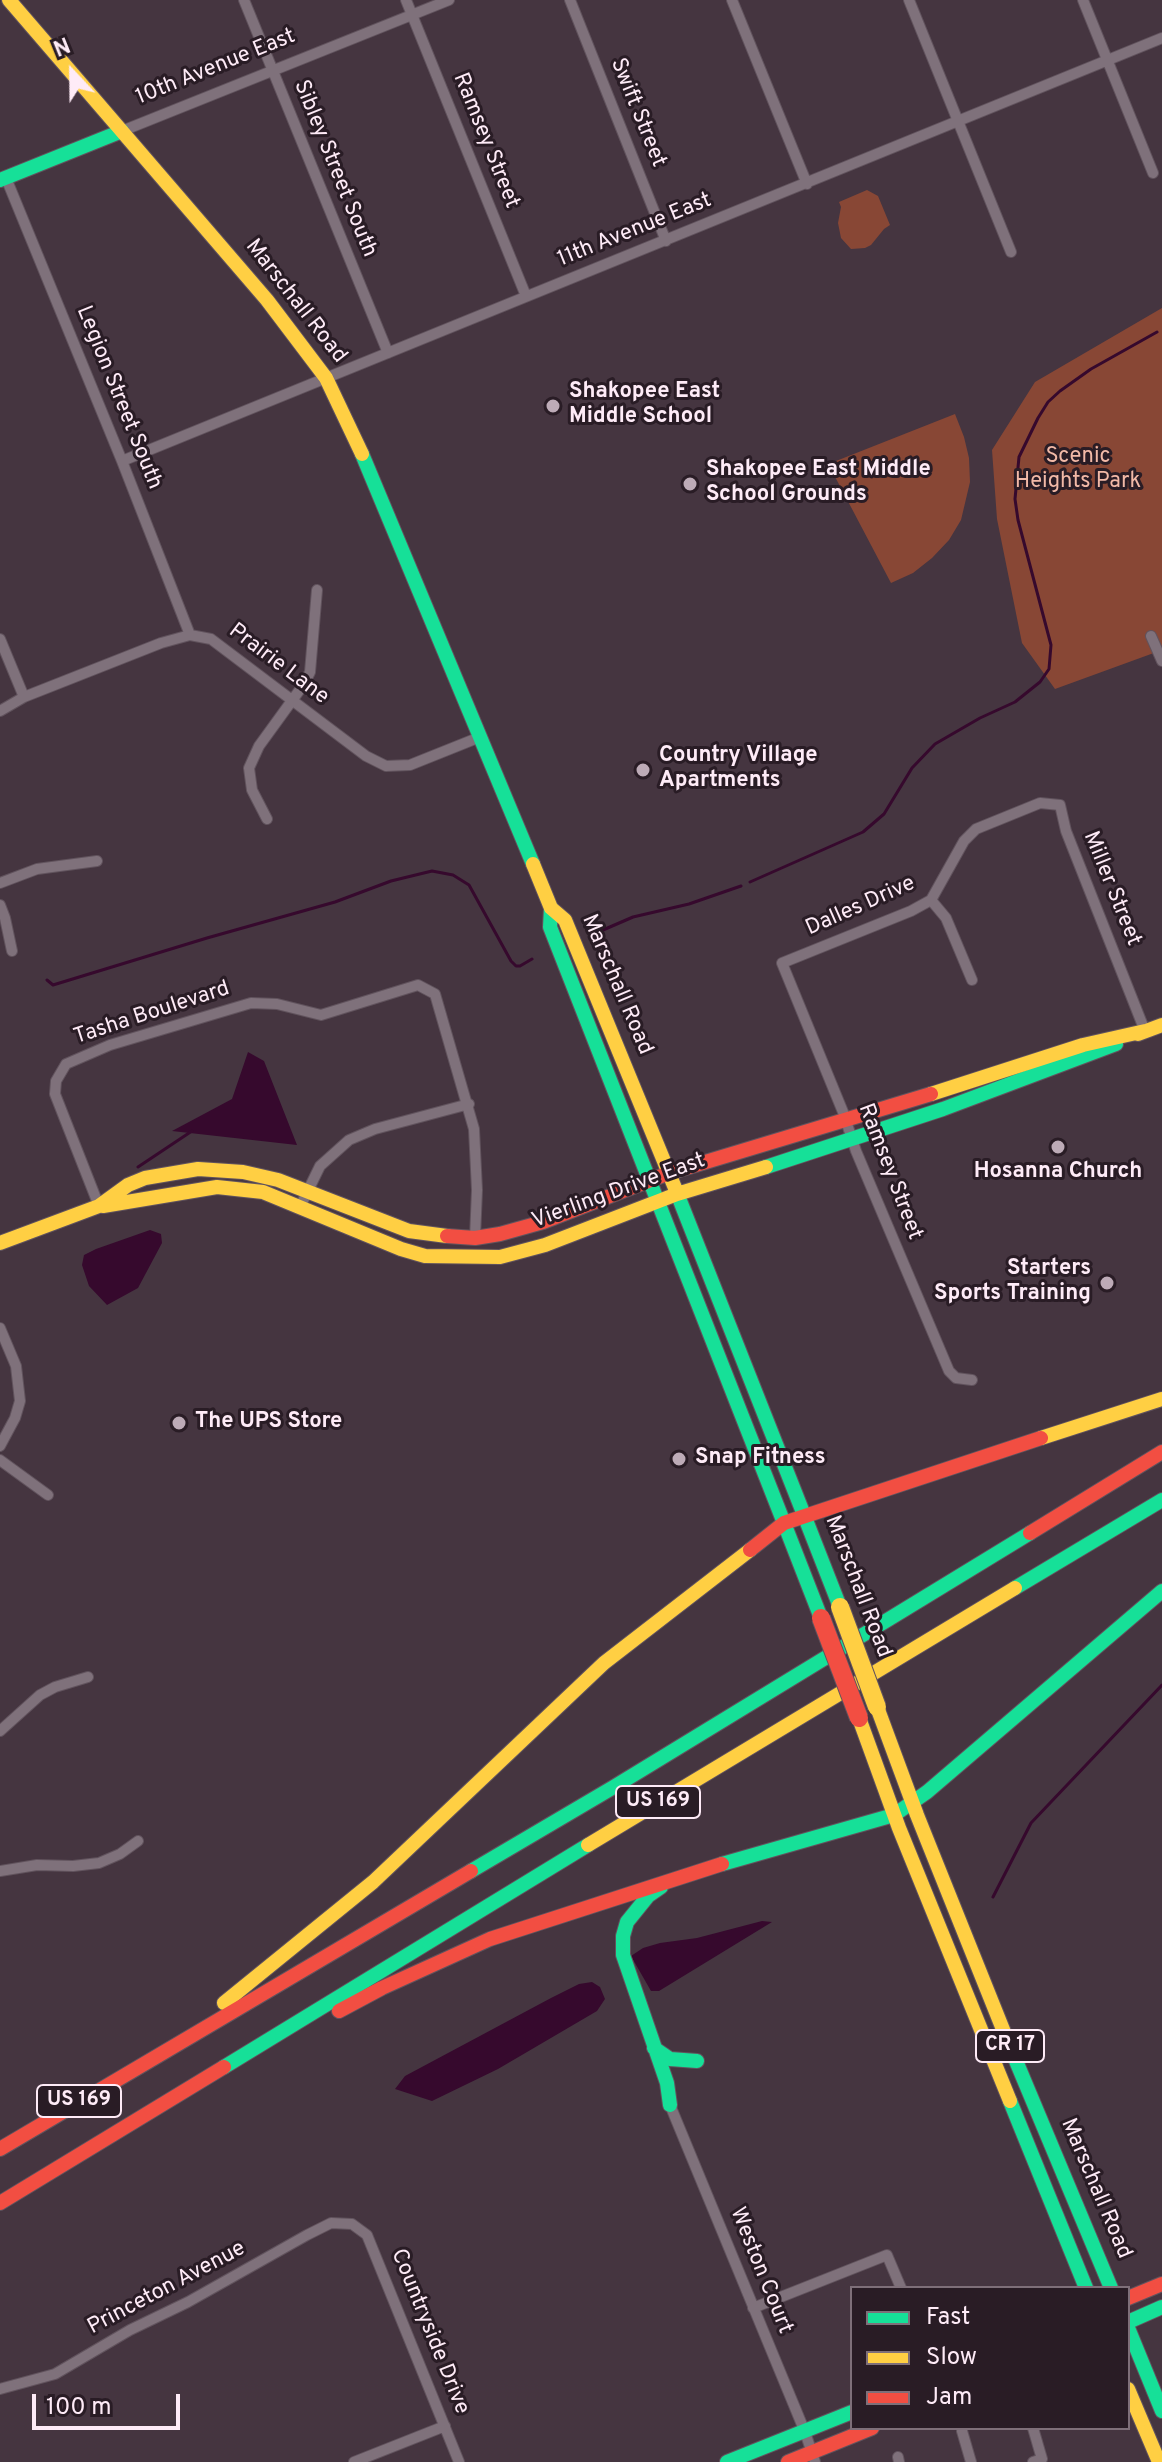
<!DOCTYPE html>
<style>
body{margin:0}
#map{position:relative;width:1162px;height:2462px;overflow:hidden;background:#453540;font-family:Overpass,sans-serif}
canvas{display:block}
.legend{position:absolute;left:850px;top:2286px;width:280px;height:144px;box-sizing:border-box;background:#291c25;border:2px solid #7e6f79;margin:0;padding:10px 14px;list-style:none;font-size:24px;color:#feebf7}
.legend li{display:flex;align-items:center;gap:16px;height:40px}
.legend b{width:40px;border:2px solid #7e6f79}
.north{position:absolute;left:32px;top:32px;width:80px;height:80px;-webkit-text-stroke:6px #291c25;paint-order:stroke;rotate:338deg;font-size:22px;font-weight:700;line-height:32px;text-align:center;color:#feebf7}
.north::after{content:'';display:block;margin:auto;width:28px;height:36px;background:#feebf7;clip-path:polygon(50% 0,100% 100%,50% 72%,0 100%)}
.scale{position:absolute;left:32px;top:2394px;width:148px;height:36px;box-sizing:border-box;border:4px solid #feebf7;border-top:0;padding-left:10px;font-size:24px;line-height:28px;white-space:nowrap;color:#feebf7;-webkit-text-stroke:6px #291c25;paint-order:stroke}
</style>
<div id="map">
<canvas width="1162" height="2462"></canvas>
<ul class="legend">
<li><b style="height:10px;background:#16e098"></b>Fast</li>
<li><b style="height:10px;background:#ffcf43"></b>Slow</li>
<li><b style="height:10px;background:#f24e42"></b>Jam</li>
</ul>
<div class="north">N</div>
<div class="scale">100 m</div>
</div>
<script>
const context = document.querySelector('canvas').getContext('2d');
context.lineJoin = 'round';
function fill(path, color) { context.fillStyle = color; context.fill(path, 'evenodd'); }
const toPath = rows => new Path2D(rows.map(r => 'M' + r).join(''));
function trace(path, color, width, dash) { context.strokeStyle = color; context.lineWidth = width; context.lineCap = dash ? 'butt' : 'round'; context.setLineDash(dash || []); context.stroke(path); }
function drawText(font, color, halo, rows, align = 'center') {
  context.font = font + ' Overpass,sans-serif'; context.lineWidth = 6; context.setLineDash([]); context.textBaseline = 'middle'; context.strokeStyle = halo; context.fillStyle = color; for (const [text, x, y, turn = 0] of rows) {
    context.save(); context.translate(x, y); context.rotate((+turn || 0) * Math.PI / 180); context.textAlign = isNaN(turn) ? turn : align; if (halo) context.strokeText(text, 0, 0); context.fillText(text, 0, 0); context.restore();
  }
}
const green = toPath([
 [867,190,878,196,890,225,884,229,871,245,865,248,851,249,841,238,838,223,841,207,839,202],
 [1162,308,1162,650,1055,689,1022,643,997,519,992,450,1035,382],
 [955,414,964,437,969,458,970,482,961,520,949,540,932,558,913,573,891,583,832,471,836,461]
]);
const water = toPath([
 [248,1052,264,1061,297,1145,172,1131,232,1099],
 [150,1230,161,1234,162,1243,138,1288,107,1305,89,1286,82,1265,84,1255,96,1249],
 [762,1921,772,1922,659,1991,651,1991,631,1956,643,1948,660,1943,697,1938],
 [592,1982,600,1987,605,1999,597,2011,498,2069,432,2101,395,2089,405,2076,551,1998,579,1984]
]);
const stream = toPath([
 [750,882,863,832,884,814,912,768,935,744,980,718,1015,702,1040,682,1049,669,1051,645,1018,520,1015,499,1019,457,1038,418,1048,402,1060,391,1091,369,1157,332],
 [603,930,633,917,689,904,741,886],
 [47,980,53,985,207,938,335,902,391,881,432,871,453,875,469,885,511,961,516,966,520,966,532,959],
 [138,1167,192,1131],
 [993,1897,1031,1823,1162,1685]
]);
const street = toPath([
 [244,0,388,353],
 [406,0,526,296],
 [570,0,666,241],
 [732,0,807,184],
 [909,0,1011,252],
 [1083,0,1153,173],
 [122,131,449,0],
 [6,178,122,461,190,635],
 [122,461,1162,38],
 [1151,636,1162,661],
 [0,639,24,697],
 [0,711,24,697,161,643,190,635,211,639,366,756,386,766,410,765,480,737],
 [267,819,252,790,249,768,259,746,304,684,310,672,317,590],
 [0,883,37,869,97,861],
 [931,900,946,918,972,980],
 [0,905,5,918,12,951],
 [99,1206,55,1094,56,1081,66,1064,110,1045,251,1003,277,1004,321,1015,418,985,435,994,474,1129,477,1190,475,1238],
 [300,1207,320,1166,349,1140,375,1129,469,1104],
 [0,1328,16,1366,20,1401,15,1418,0,1446],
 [972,1380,956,1378,949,1371,856,1151,843,1112,782,963,911,911,931,900,964,841,976,829,1040,803,1060,805,1066,831,1145,1031],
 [0,1460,48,1495],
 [0,1731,40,1695,55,1687,88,1677],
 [0,1871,37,1865,73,1866,99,1863,120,1854,138,1841],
 [670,2105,805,2432,815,2462],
 [753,2308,887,2255,901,2288],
 [0,2389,55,2374,130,2330,188,2302,307,2235,331,2223,352,2224,367,2235,459,2462],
 [962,2431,971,2462],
 [898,2457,899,2462],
 [354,2462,445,2426],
 [1033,2462,1042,2459,1033,2428]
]);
const fast = toPath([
 [0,180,122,131],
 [362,454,533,864],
 [551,908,550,927,784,1523],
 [766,1167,943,1109,1116,1044],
 [675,1188,804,1515],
 [804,1515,840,1607],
 [784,1523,821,1618],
 [1015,1588,1162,1500],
 [722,1864,894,1815,927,1792,1162,1591],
 [471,1871,612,1788,1030,1533],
 [661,1887,648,1896,627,1922,623,1936,623,1955,667,2083,670,2105],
 [1006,2037,1111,2288],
 [654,2048,670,2059,697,2061],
 [224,2067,588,1845],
 [1010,2101,1086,2288],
 [1128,2322,1162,2307],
 [1128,2328,1162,2411],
 [727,2462,852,2412]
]);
const slow = toPath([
 [9,0,267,300,326,378,362,454],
 [533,864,551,908,565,920,675,1188],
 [1138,1034,1162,1025],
 [931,1094,1083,1045,1145,1031],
 [103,1206,217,1187,263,1192,401,1249,425,1256,500,1257,545,1245,677,1194,766,1167],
 [0,1243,99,1206,128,1185,145,1178,198,1169,243,1172,278,1180,409,1231,447,1236],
 [1041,1438,1162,1399],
 [877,1707,917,1815,1006,2037],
 [859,1718,899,1828,1010,2101],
 [588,1845,1015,1588],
 [224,2003,373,1882,604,1663,750,1550],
 [1128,2389,1159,2462]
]);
const jam = toPath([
 [447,1236,475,1238,500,1234,543,1222,669,1173,931,1094],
 [1030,1533,1162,1452],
 [750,1550,784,1523,1041,1438],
 [339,2011,382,1988,490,1939,722,1864],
 [0,2149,471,1871],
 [0,2203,224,2067],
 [1128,2298,1162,2284],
 [788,2462,872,2428]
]);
const slowBridge = toPath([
 [840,1607,877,1707]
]);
const jamBridge = toPath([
 [821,1618,859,1718]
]);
const markers = [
 [553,406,8,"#bdabb7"],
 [690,484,8,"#bdabb7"],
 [643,770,8,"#bdabb7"],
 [1058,1147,8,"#bdabb7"],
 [1107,1283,8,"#bdabb7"],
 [179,1423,8,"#bdabb7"],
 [679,1459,8,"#bdabb7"]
];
const shields = [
 [658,1802,84],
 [1010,2046,68],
 [79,2101,84]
];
const shieldNames = [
 ["US 169",658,1802],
 ["CR 17",1010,2046],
 ["US 169",79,2101]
];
const streetNames = [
 ["10th Avenue East",216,68,-22],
 ["Swift Street",637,113,68],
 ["Ramsey Street",485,141,68],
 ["Sibley Street South",334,169,68],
 ["11th Avenue East",635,231,-22],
 ["Marschall Road",295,302,52],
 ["Legion Street South",118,398,68],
 ["Prairie Lane",278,665,37],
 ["Miller Street",1111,889,68],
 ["Dalles Drive",861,907,-24],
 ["Marschall Road",616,985,67],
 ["Tasha Boulevard",152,1014,-18],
 ["Ramsey Street",889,1172,69],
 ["Vierling Drive East",619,1192,-20],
 ["Marschall Road",857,1587,69],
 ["Marschall Road",1095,2189,67],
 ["Weston Court",760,2271,68],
 ["Princeton Avenue",167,2289,-28],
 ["Countryside Drive",429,2332,68]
];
const poiNames = [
 ["Shakopee East",569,393],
 ["Middle School",569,418],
 ["Shakopee East Middle",706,471],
 ["School Grounds",706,496],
 ["Country Village",659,757],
 ["Apartments",659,782],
 ["Hosanna Church",1058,1173,"center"],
 ["Starters",1091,1270,"right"],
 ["Sports Training",1091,1295,"right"],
 ["The UPS Store",195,1423],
 ["Snap Fitness",695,1459]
];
const parkNames = [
 ["Scenic",1078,458],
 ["Heights Park",1078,483]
];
fill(green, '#884735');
fill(water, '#36092d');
trace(stream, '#36092d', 3);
trace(street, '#61535d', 12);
trace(fast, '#61535d', 16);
trace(slow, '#61535d', 16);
trace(jam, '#61535d', 16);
trace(street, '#7f717b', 10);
trace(fast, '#16e098', 14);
trace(slow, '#ffcf43', 14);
trace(jam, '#f24e42', 14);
trace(slowBridge, '#61535d', 20, []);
trace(jamBridge, '#61535d', 20, []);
trace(slowBridge, '#ffcf43', 18);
trace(jamBridge, '#f24e42', 18);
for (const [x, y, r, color] of markers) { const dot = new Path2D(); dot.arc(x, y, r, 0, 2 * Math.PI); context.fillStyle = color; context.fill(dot); trace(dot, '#291c25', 3); }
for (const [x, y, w] of shields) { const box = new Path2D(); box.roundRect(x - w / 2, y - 16, w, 32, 6); context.fillStyle = '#291c25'; context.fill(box); trace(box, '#feebf7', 2); }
drawText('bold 20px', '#feebf7', null, shieldNames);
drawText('22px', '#feebf7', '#291c25', streetNames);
drawText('bold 22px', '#feebf7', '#291c25', poiNames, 'left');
drawText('22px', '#f2b9a7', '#291c25', parkNames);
</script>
